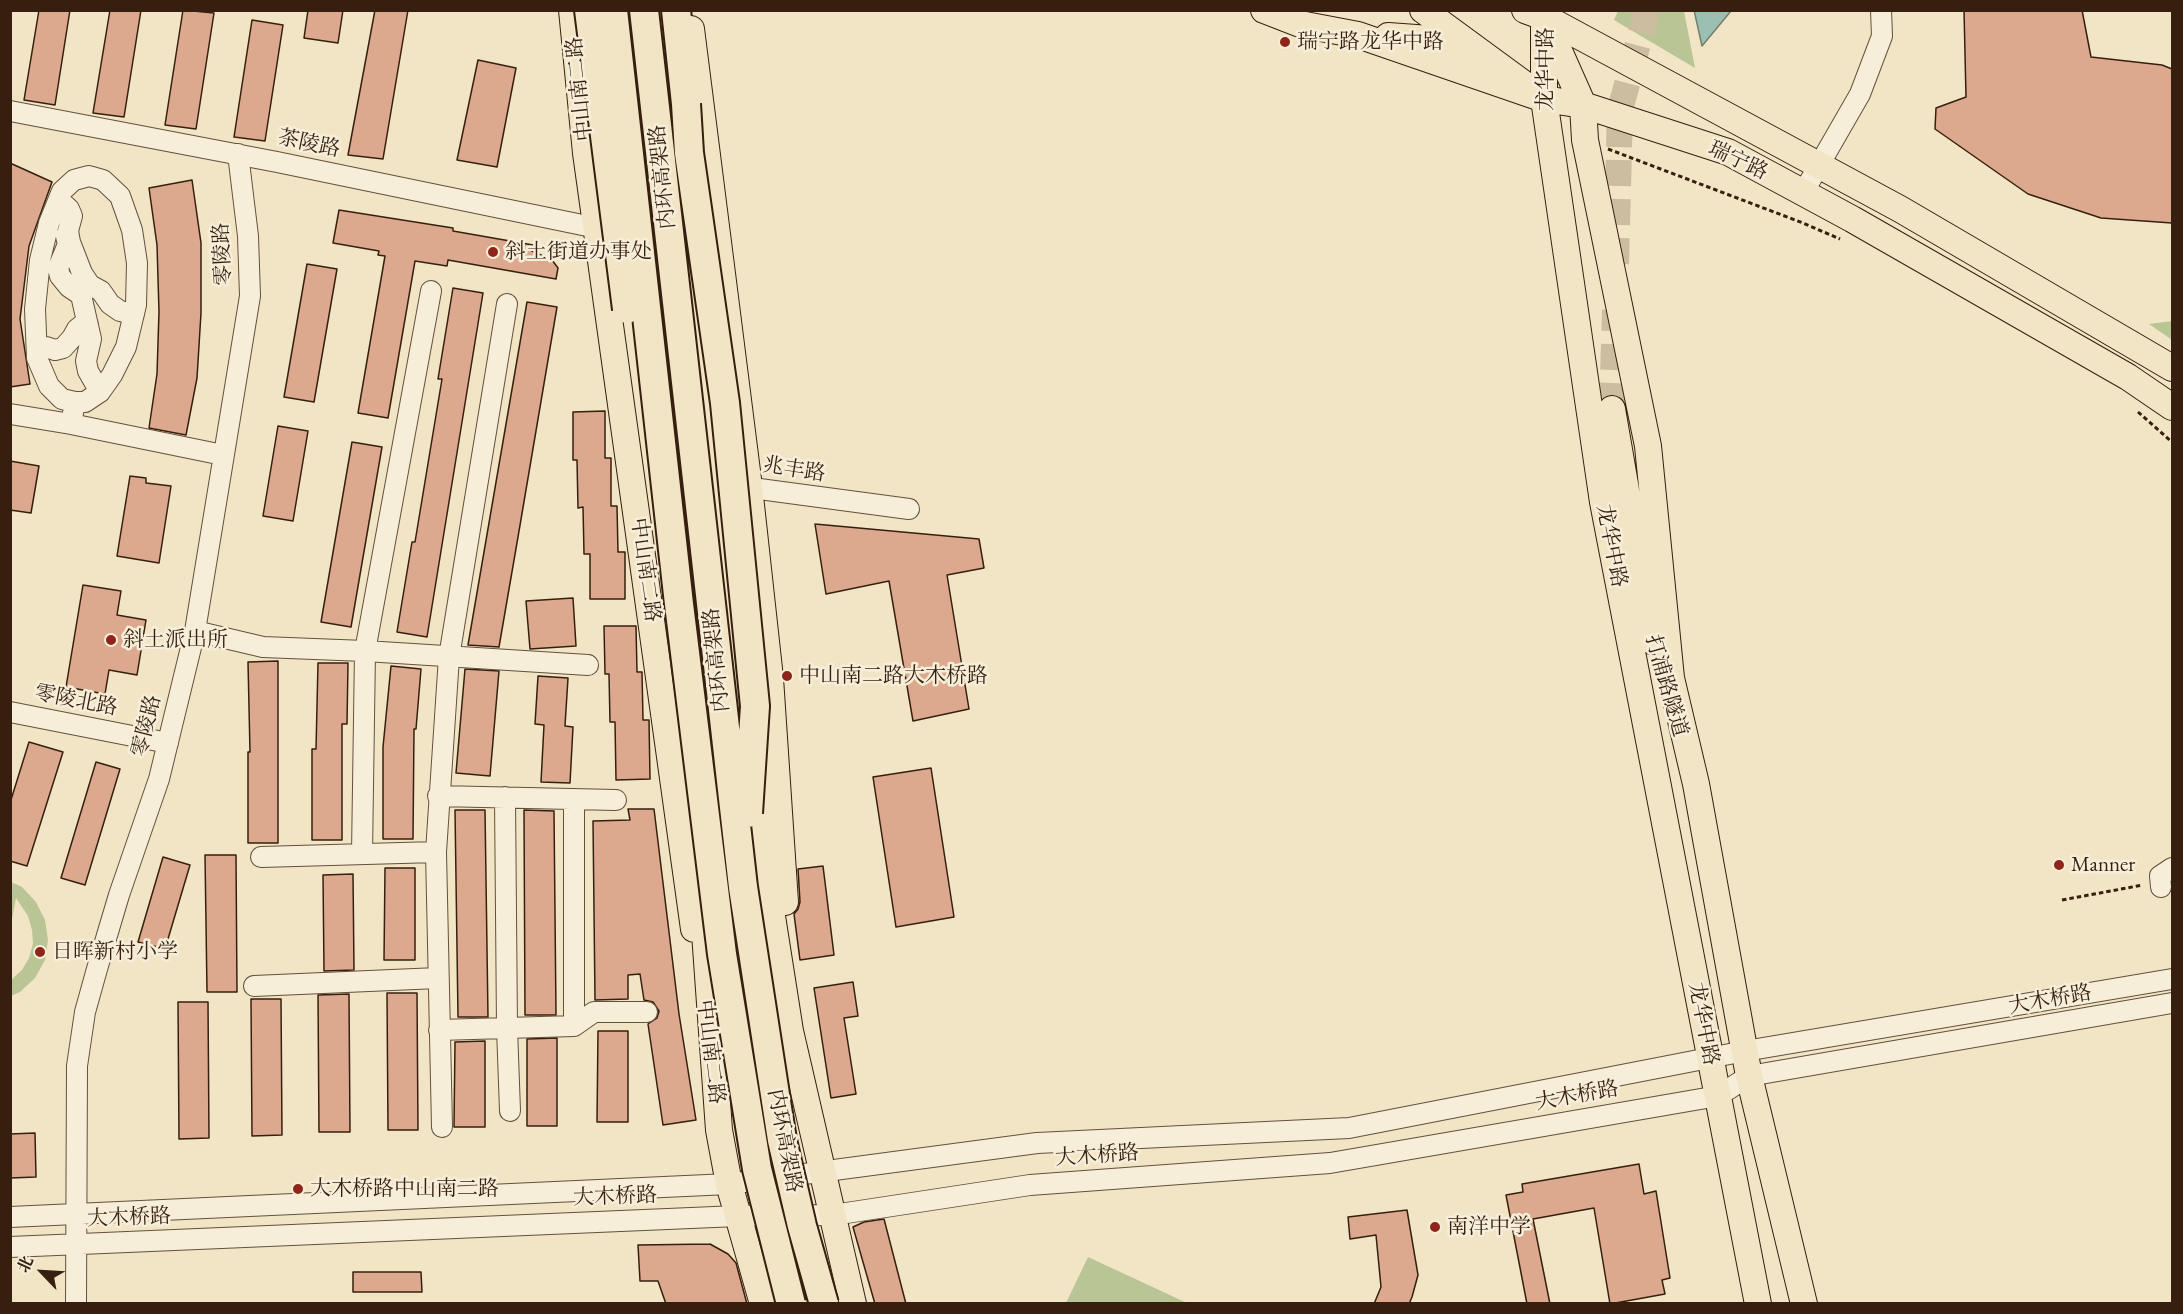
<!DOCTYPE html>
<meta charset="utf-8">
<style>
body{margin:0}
#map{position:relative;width:2183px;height:1314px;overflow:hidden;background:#f1e5c5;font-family:"EB Garamond","Noto Serif SC",serif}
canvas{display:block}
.frame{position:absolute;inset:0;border:12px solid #361f0e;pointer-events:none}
.north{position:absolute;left:12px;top:1242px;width:60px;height:60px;-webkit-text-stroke:4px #f6eed9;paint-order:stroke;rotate:295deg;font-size:16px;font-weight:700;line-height:24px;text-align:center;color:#361f0e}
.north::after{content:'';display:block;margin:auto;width:21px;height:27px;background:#361f0e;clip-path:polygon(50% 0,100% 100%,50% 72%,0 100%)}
</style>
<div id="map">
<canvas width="2183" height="1314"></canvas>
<div class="frame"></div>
<div class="north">北</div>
</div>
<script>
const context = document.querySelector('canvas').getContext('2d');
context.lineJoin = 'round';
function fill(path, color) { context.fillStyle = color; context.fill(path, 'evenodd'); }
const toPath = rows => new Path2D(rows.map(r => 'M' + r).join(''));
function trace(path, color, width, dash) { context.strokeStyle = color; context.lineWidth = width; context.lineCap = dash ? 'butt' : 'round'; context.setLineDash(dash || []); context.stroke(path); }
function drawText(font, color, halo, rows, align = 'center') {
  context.font = font + ' "EB Garamond","Noto Serif SC",serif'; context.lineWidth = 5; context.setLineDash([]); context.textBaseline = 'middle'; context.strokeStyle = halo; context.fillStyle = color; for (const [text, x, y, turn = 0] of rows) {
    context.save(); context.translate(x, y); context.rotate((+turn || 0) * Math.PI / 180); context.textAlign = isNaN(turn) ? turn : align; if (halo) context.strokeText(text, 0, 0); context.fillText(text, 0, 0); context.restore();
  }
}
const green = toPath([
 [1618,11,1684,11,1695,68,1614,20],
 [2172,321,2172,340,2149,324],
 [11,882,22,887,36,902,45,920,48,940,45,960,35,978,20,992,11,996,11,980,22,970,29,958,33,944,32,930,28,916,16,898,11,924],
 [1088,1257,1187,1303,1066,1303]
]);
const water = toPath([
 [1694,10,1731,10,1731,11,1702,46,1694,10]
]);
const building = toPath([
 [39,10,70,10,55,105,24,100,39,10],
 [110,10,141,10,124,117,93,113,110,10],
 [183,10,214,13,196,129,165,125,183,10],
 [308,10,343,10,338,43,304,38,308,10],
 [375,10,408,10,383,159,348,155,375,10],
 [1964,10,2082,10,2091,57,2162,65,2172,69,2172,223,2101,218,2028,194,1935,129,1936,108,1966,97,1964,10],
 [252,20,283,25,265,141,234,137,252,20],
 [478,60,516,68,497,167,457,160,478,60],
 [10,163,52,182,29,246,20,319,30,384,10,387,10,163],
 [192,180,201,243,201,313,197,378,186,435,149,428,157,374,159,312,157,245,149,188,192,180],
 [339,210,453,228,453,231,533,245,532,251,552,260,558,268,556,279,448,260,447,266,415,261,388,418,358,413,385,256,378,255,379,251,333,243,339,210],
 [307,264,337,269,314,402,284,397,307,264],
 [453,288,483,293,427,637,397,632,412,542,415,542,442,379,438,379,453,288],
 [527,302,557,307,518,537,499,647,468,645,527,302],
 [605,411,605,458,611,458,611,506,617,506,618,552,625,552,625,599,590,599,590,554,584,554,583,507,578,508,577,460,573,460,573,412,605,411],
 [278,426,308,431,293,521,263,516,278,426],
 [352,442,382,447,351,627,321,622,352,442],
 [10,461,39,466,31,513,10,510,10,461],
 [130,476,146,478,146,483,171,486,159,563,117,556,130,476],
 [815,524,979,539,984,568,947,575,969,709,913,721,889,581,826,594,815,524],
 [83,585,121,591,117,615,146,620,137,675,109,670,105,694,66,687,83,585],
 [573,598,576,646,530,649,526,601,573,598],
 [604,626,636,626,637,672,642,672,643,720,649,720,650,779,616,780,615,722,610,722,609,674,605,674,604,626],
 [278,661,278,843,248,843,248,752,250,752,248,662,278,661],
 [318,663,348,663,347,724,342,724,342,840,312,840,312,749,316,749,318,663],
 [391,666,421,669,416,729,414,729,413,839,383,839,383,747,391,666],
 [465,669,499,671,490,776,456,773,465,669],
 [538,676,568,678,565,726,573,727,570,783,541,782,544,725,535,724,538,676],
 [29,742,63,752,27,866,10,861,10,803,29,742],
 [96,762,120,769,85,885,61,878,96,762],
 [931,768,954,917,896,927,873,777,931,768],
 [628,809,654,809,679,1014,696,1120,663,1125,648,1024,657,1018,659,1011,653,1002,644,1000,640,974,628,975,628,999,595,1000,593,821,630,820,628,809],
 [455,810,485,810,488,1017,458,1017,455,810],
 [524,810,554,811,556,1015,525,1015,524,810],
 [205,855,236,855,237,992,207,992,205,855],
 [163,857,190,865,165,949,138,942,163,857],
 [823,866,834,955,800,960,794,914,798,909,800,902,798,869,823,866],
 [385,868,415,868,415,960,384,960,385,868],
 [353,874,354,970,324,971,323,875,353,874],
 [853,982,858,1016,844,1018,856,1094,831,1098,814,988,853,982],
 [387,993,417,993,418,1130,388,1130,387,993],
 [349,994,350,1132,319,1132,318,995,349,994],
 [251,999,281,999,282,1135,252,1136,251,999],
 [178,1002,208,1002,209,1138,179,1139,178,1002],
 [598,1031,628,1031,628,1122,597,1122,598,1031],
 [557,1038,557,1126,527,1126,527,1039,557,1038],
 [485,1041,485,1127,454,1127,455,1042,485,1041],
 [35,1133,36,1177,10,1178,10,1134,35,1133],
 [1639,1164,1644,1194,1656,1191,1670,1278,1662,1280,1665,1294,1610,1304,1594,1208,1533,1219,1550,1304,1527,1304,1506,1195,1523,1192,1522,1184,1639,1164],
 [1407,1210,1418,1275,1412,1297,1409,1304,1374,1304,1381,1287,1376,1235,1350,1239,1348,1217,1407,1210],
 [884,1219,906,1304,875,1304,853,1227,864,1222,884,1219],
 [710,1244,728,1254,736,1263,747,1304,666,1304,658,1281,640,1281,638,1245,710,1244],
 [353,1272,421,1272,422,1292,353,1292,353,1272]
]);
const majorTunnel = toPath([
 [1616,264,1620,110,1647,10],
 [1612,409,1615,310]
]);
const path = toPath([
 [1608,149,1803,223,1840,239],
 [2138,412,2172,442],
 [2062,900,2143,885]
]);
const minor = toPath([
 [10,111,277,162,597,228],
 [1803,193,1860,94,1882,36,1881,10],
 [59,200,69,209,72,216,68,231,70,242,82,273,81,295,91,339,86,361,88,371,100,392],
 [66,236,68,244,58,268,60,276,69,287,81,295],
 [82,273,90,285,101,291,110,304,120,311,134,314],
 [37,351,46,347,55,350,63,348,72,338,77,329,82,325,88,325],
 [10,414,71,424,223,455],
 [71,424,75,402,62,399,49,386,37,358,35,309,40,260,49,223,62,191,74,180,89,176,103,180,120,196,132,230,137,263,136,305,126,347,112,375,100,392,85,402,75,402],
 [737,486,909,509],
 [195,631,263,647,365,651,588,665],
 [10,712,168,743],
 [438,796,616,800],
 [505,797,507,1028,510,1111],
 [574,799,574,1026],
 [362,854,365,651,431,291],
 [261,857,436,852],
 [2161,887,2160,876,2172,868],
 [254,986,438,978],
 [439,1030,574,1026,594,1012,647,1012],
 [442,1127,436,852,449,657,507,304],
 [10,1217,729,1184,1037,1143,1349,1128,1745,1051,2172,979],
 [10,1247,738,1216,833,1215,1030,1185,1330,1163,1718,1096,1749,1076,2172,1003],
 [76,1304,77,1066,85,1012,97,969,119,895,159,779,195,631,250,296,248,236,238,154]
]);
const major = toPath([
 [572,10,586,153,694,929],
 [1264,10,1300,24,1358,35,1544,99,1583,105,1728,152,1852,219,2128,377,2172,407],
 [1423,10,1524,84],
 [1525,10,1544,17,1900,209,2172,368],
 [1544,17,1583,105,1585,140,1648,446,1671,678,1696,784,1749,1076,1804,1304],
 [1544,27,1544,99,1603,502,1758,1304],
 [691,29,749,487,770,678,785,902],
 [1388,36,1444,40,1467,48],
 [690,241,697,335,737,688,746,747],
 [1612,409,1652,641],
 [752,789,790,1031,853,1304],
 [703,905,719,1130,729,1184,763,1304]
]);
const highway = toPath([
 [676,10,686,104]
]);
const highwayBridge = toPath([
 [589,10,627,309],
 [613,10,679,604,722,954,757,1169,791,1304],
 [644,10,743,887,782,1140,802,1226,824,1304],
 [686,104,689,153,725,403,755,706,748,813]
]);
const markers = [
 [1285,42,6,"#8f2418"],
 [493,252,6,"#8f2418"],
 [111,640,6,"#8f2418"],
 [787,676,6,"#8f2418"],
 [2059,865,6,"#8f2418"],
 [40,952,6,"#8f2418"],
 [298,1189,6,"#8f2418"],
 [1435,1227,6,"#8f2418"]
];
const poiNames = [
 ["瑞宁路龙华中路",1297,42],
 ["斜土街道办事处",505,252],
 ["斜土派出所",123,640],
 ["中山南二路大木桥路",799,676],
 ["Manner",2071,865],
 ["日晖新村小学",52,952],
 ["大木桥路中山南二路",310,1189],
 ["南洋中学",1447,1227]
];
const streetNames = [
 ["龙华中路",1546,69,-90],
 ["中山南二路",580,89,-96],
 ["茶陵路",309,144,12],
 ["瑞宁路",1738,161,25],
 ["内环高架路",663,177,-96],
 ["零陵路",223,254,-93],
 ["兆丰路",794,470,9],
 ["龙华中路",1611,546,79],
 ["中山南二路",645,570,82],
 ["内环高架路",717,660,-96],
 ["打浦路隧道",1666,686,74],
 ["零陵北路",76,701,11],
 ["零陵路",147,726,-76],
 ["大木桥路",2050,1000,-10],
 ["龙华中路",1703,1024,79],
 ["中山南二路",710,1052,83],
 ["大木桥路",1577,1096,-10],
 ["内环高架路",784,1141,79],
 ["大木桥路",1097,1156,-4],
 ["大木桥路",615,1197,-2],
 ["大木桥路",129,1218,-2]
];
fill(green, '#bac595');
fill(water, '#9bbfb1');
trace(water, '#737f70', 1.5);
fill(building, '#dca98e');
trace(building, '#361f0e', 1.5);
trace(majorTunnel, '#ccbda0', 26, [26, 13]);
trace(minor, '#65503c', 22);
trace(major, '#361f0e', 28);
trace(highway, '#361f0e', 32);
trace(path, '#361f0e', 3, [4.5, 3]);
trace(minor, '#f6eed9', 20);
trace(major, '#f1e5c5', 26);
trace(highway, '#f1e5c5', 28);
trace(highwayBridge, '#361f0e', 32, []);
trace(highwayBridge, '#f1e5c5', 28);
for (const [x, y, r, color] of markers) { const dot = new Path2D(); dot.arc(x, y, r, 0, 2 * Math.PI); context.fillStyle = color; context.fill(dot); trace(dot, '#f6eed9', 2); }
drawText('21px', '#361f0e', '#f6eed9', poiNames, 'left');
drawText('21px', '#361f0e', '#f6eed9', streetNames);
</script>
